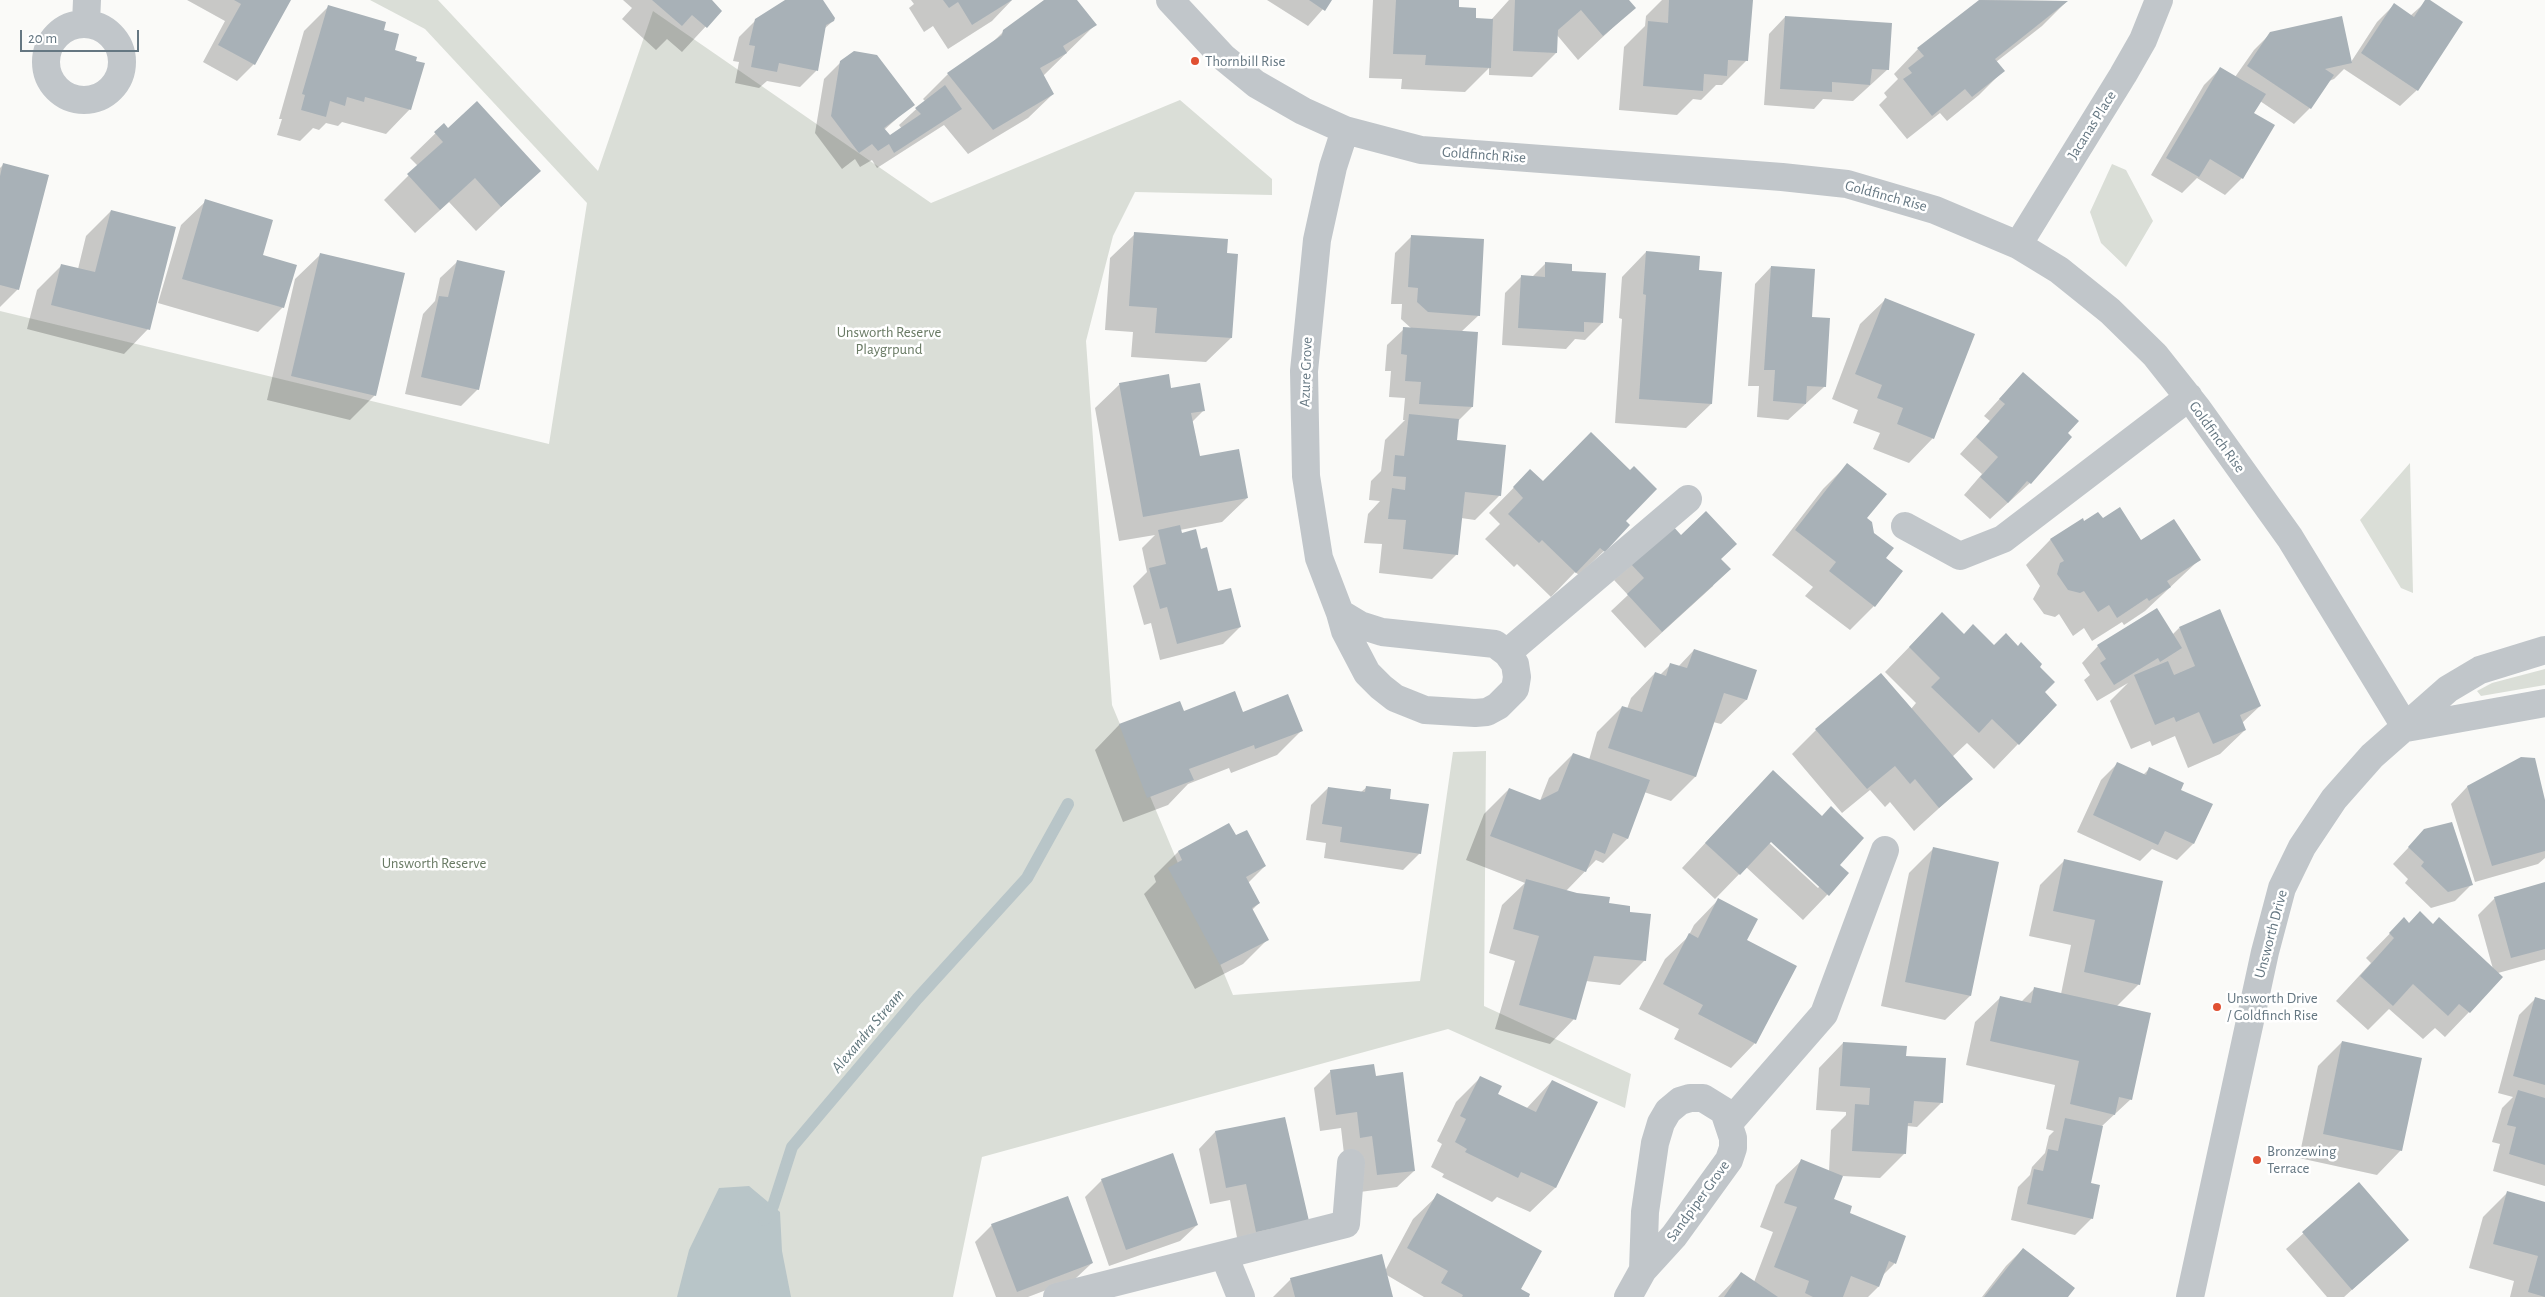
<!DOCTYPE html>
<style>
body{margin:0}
#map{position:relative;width:2545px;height:1297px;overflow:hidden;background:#fafaf8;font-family:"Alegreya Sans",sans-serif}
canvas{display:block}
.scale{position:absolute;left:20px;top:30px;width:119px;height:22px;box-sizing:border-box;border:2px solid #657782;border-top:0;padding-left:6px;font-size:15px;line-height:18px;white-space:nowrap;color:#657782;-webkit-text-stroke:4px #fff;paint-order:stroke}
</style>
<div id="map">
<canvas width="2545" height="1297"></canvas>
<div class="scale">20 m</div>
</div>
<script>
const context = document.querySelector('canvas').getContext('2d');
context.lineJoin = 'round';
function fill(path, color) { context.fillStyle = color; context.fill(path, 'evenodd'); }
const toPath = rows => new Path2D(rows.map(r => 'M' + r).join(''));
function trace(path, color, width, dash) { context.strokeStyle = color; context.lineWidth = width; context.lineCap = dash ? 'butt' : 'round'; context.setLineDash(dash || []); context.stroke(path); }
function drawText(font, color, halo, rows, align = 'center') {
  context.font = font + ' "Alegreya Sans",sans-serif'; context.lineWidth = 5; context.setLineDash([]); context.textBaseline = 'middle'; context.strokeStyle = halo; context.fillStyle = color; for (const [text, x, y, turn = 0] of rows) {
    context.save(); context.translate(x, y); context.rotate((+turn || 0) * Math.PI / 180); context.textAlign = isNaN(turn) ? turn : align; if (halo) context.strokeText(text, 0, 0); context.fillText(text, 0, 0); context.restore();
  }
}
const green = toPath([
 [370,0,438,0,598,171,653,11,931,203,1180,100,1272,179,1272,195,1135,192,1113,236,1086,341,1112,705,1233,995,1420,981,1453,752,1486,751,1484,1006,1631,1074,1625,1108,1448,1029,982,1157,953,1297,0,1297,0,311,549,444,587,203,425,29],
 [2112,164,2126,170,2153,221,2126,267,2101,243,2090,212],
 [2410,463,2413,593,2401,588,2360,520],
 [2545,669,2545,685,2481,696,2477,691,2492,683]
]);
const water = toPath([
 [749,1186,780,1212,782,1251,791,1297,677,1297,689,1250,719,1188]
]);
const shadow = toPath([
 [187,0,289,0,254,64,237,81,203,62,225,21],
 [623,0,710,0,720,11,682,52,667,39,656,50,622,19,632,8],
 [787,0,821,0,833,21,824,29,816,71,800,87,767,81,759,88,735,83,739,62,733,61,739,37,756,20],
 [911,0,1012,0,992,21,948,49,933,26,924,32,909,8,914,4],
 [1046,0,1075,0,1095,25,1043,76,1053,94,1028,118,968,154,944,125,877,168,872,160,860,167,855,159,842,169,815,133,824,79,841,62,913,104,884,130,889,137,902,129,899,125,925,101,923,99,948,74,989,46,1004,31],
 [1267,0,1331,0,1308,26],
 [1373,0,1458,0,1457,8,1474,20,1491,20,1509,0,1627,0,1634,8,1578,60,1557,35,1556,53,1532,77,1489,75,1489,68,1465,92,1401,89,1402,79,1369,78],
 [1662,0,1751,0,1746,61,1722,85,1716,85,1701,100,1693,99,1677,115,1619,110,1624,47,1645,26,1646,16],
 [1981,0,2067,1,2042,26,1996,62,2003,71,1979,95,1947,121,1940,113,1907,139,1879,105,1887,97,1884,93,1898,79,1894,74,1918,49],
 [2428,0,2417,90,2400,106,2344,69,2334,79,2329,81,2310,108,2294,124,2260,101,2253,114,2242,178,2225,195,2197,178,2182,193,2151,175,2204,85,2221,68,2235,77,2254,50,2271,33,2351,62,2377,22,2394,5,2410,16],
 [328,7,383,31,410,109,386,134,342,122,338,126,326,123,319,130,313,128,300,141,277,135,282,119,279,119,304,31],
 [1785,17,1888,69,1853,101,1823,99,1814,109,1764,105,1769,34],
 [444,125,448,130,539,171,476,231,449,202,415,233,384,200,418,166,410,158],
 [4,164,18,289,0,307,0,168],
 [206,201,261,256,283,307,258,332,158,303,181,225],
 [111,211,148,329,124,354,27,329,37,290,62,265,78,269,86,236],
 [1135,234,1226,254,1231,338,1206,362,1131,357,1133,332,1105,330,1110,258],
 [1412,236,1479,315,1461,332,1472,407,1458,421,1455,441,1500,495,1475,520,1461,518,1457,554,1432,579,1379,573,1382,544,1364,543,1368,514,1380,501,1369,500,1371,481,1381,471,1385,440,1405,420,1403,420,1405,398,1389,397,1391,371,1385,371,1387,345,1404,329,1412,329,1401,319,1402,304,1391,304,1395,253],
 [1646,252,1698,271,1711,404,1686,428,1615,423,1622,319,1619,318,1622,277],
 [320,255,375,395,350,420,267,400,295,279],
 [457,262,478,389,461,406,405,394,423,314,435,301,440,278],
 [1545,264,1570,272,1602,323,1585,340,1575,339,1566,349,1502,345,1505,293,1521,277,1532,277],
 [1771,267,1811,318,1824,387,1788,420,1757,417,1759,386,1748,386,1755,284],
 [1885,300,1933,438,1909,463,1873,449,1880,433,1853,423,1858,410,1832,399,1860,324],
 [2023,373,2030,483,1990,519,1964,495,1982,474,1960,454,1990,421,1984,416],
 [1120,384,1170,389,1204,410,1192,422,1199,458,1247,498,1222,522,1180,530,1181,534,1200,550,1217,592,1240,627,1223,644,1160,660,1151,623,1144,625,1133,586,1147,572,1142,548,1155,535,1119,541,1095,408],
 [1847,465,1866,518,1884,559,1874,606,1850,630,1805,596,1813,587,1772,555,1823,489],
 [1530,471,1542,483,1624,521,1604,551,1579,575,1575,572,1551,597,1517,564,1514,567,1485,539,1500,524,1489,513],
 [2103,519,2141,542,2199,560,2145,611,2124,625,2122,622,2092,641,2084,628,2073,636,2059,614,2055,617,2044,614,2033,599,2040,586,2026,565,2050,540,2082,520,2083,523],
 [1680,536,1720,560,1713,586,1645,648,1611,611,1628,595,1614,580,1631,564],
 [2179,628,2260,706,2242,723,2245,730,2220,754,2188,768,2175,736,2152,746,2150,741,2131,749,2110,701,2128,683,2097,701,2084,680,2090,675,2082,663,2098,646,2172,635],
 [1964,636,2038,667,2018,744,1994,769,1967,743,1952,757,1971,779,1914,831,1890,802,1885,807,1870,790,1842,813,1792,754,1816,730,1911,709,1916,703,1885,672,1918,638],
 [1694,650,1755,671,1746,700,1721,724,1713,722,1695,777,1671,801,1644,792,1627,839,1603,863,1596,860,1566,891,1628,913,1645,960,1620,985,1586,981,1574,1019,1550,1044,1495,1029,1515,961,1489,953,1502,905,1525,883,1466,860,1484,814,1509,789,1540,801,1549,778,1573,754,1589,760,1597,732,1622,707,1627,709,1631,698,1655,673,1660,675,1671,664,1678,667],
 [1179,702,1183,713,1242,714,1301,731,1277,755,1231,773,1229,768,1188,784,1168,805,1123,822,1095,750,1119,725],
 [2522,758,2545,805,2545,858,2538,864,2475,882,2451,804,2467,787],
 [2118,763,2143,775,2149,769,2179,790,2193,844,2177,860,2152,849,2140,861,2077,832,2101,780],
 [1367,787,1388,800,1420,853,1403,870,1324,858,1326,843,1306,840,1311,805,1328,788,1361,792],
 [1749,796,1848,873,1803,920,1746,867,1715,899,1682,868],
 [1767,837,1820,886,1818,888,1765,839],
 [2425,830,2471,885,2455,901,2431,908,2405,883,2408,879,2393,864],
 [1235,837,1265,866,1248,883,1259,903,1252,910,1268,939,1243,964,1195,989,1144,894,1156,882,1154,876,1178,852],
 [1933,849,1970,996,1945,1020,1881,1006,1909,873],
 [2065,860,2139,984,2117,1006,2131,1099,2102,1126,2089,1184,2092,1218,2075,1235,2011,1220,2018,1187,2030,1175,2032,1167,2045,1153,2049,1136,2054,1131,2046,1129,2055,1085,1966,1065,1975,1022,2000,998,2021,1002,2035,988,2061,994,2071,945,2029,936,2040,885],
 [2545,883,2545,960,2498,973,2469,1012,2445,1037,2435,1028,2423,1039,2389,1009,2368,1030,2336,1001,2371,963,2366,958,2404,919,2409,924,2433,925,2493,969,2478,915,2495,898],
 [1718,900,1745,941,1755,1043,1731,1068,1674,1039,1679,1029,1639,1009,1665,959,1688,937,1694,925],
 [2536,998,2545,1001,2545,1186,2493,1171,2500,1144,2492,1142,2502,1108,2513,1097,2498,1093,2519,1015],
 [2342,1042,2401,1150,2377,1175,2299,1158,2318,1066],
 [1843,1043,1905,1057,1942,1102,1917,1127,1907,1126,1904,1154,1880,1178,1842,1176,1832,1200,1848,1214,1905,1237,1894,1264,1882,1276,1878,1287,1868,1297,1718,1297,1741,1273,1754,1282,1773,1232,1760,1227,1776,1185,1801,1161,1829,1172,1831,1130,1846,1115,1846,1112,1816,1110,1819,1068],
 [1331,1071,1374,1077,1414,1171,1397,1187,1360,1192,1344,1154,1341,1128,1320,1131,1314,1088],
 [1481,1077,1497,1094,1526,1109,1552,1081,1596,1103,1555,1188,1530,1212,1497,1197,1492,1202,1442,1177,1444,1174,1431,1167,1442,1144,1437,1141,1456,1102],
 [1285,1119,1307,1221,1239,1248,1230,1200,1210,1204,1199,1149,1215,1132],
 [1102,1180,1197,1225,1180,1241,1109,1266,1085,1197],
 [2359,1184,2407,1240,2344,1297,2327,1297,2286,1249],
 [2507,1193,2545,1203,2545,1297,2510,1297,2514,1281,2469,1268,2483,1217],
 [1438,1195,1528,1297,1424,1297,1385,1274,1392,1297,1273,1297,1291,1279,1385,1271,1413,1219],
 [992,1225,1092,1263,1075,1279,1028,1297,996,1297,975,1242],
 [2023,1249,2066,1297,1982,1297,2006,1266]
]);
const stream = toPath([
 [764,1220,773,1206,792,1147,917,999,1027,878,1068,804]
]);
const building = toPath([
 [234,0,291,0,255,65,218,45,241,4],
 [652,0,712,0,722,11,707,28,692,15,682,26],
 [785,0,823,0,835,18,834,21,826,25,818,71,779,63,777,72,751,67,755,46,749,45,755,19],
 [943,0,1012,0,972,25,958,2,949,8],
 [1044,0,1077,0,1097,25,1063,46,1067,53,1040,68,1054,94,993,130,947,73,1002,35,1003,30],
 [1309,0,1332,0,1325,11],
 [1396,0,1459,0,1459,7,1476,8,1476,18,1493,19,1491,68,1425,65,1426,55,1393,54],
 [1515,0,1629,0,1636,8,1603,36,1581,10,1558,30,1557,53,1513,51],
 [1669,0,1753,0,1748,61,1728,60,1727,76,1704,74,1703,91,1643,86,1648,21,1668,23],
 [1979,0,2068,1,1995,59,2005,71,1972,97,1965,89,1932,116,1903,79,1912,73,1908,68,1924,56,1917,48],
 [2425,0,2430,0,2463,22,2418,91,2361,53,2394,3,2414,17],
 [328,5,386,22,384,30,399,34,395,50,417,57,416,61,425,63,411,110,365,97,364,102,347,97,345,106,330,101,326,117,301,110,305,95,302,94],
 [1785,16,1892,23,1889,70,1872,69,1870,85,1832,82,1832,92,1780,89],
 [2342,16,2352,63,2325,69,2334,75,2311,109,2247,66,2270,32],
 [854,51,877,55,915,105,884,128,890,135,921,114,915,108,945,85,962,109,894,153,889,144,878,151,872,144,859,153,831,116,840,61],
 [2220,67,2266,94,2254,113,2275,125,2243,179,2210,159,2199,177,2166,158],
 [477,101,541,171,501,207,475,178,440,210,407,174,443,142,434,132,444,123,448,128],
 [3,163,49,175,19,290,0,285,0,176],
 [205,199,273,220,263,255,297,265,284,308,182,279],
 [111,210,176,227,150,330,51,305,61,264,95,272],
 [1134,232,1228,239,1227,253,1238,254,1232,338,1155,333,1157,308,1129,306],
 [1411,235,1484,239,1480,316,1428,312,1417,302,1418,288,1408,287],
 [1646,251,1700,256,1699,270,1722,272,1712,404,1639,399,1646,295,1643,294],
 [320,253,405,273,376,396,291,376],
 [457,260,505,271,479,390,421,377,439,296,448,297],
 [1545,262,1572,264,1572,271,1606,273,1603,323,1584,322,1584,332,1518,328,1521,275,1545,277],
 [1771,266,1815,269,1812,317,1830,318,1826,387,1807,386,1806,404,1773,401,1775,370,1764,370],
 [1885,298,1975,334,1934,439,1897,424,1903,408,1877,398,1882,385,1855,374],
 [1403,327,1478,332,1473,407,1419,404,1421,382,1405,381,1407,355,1401,354],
 [2023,372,2079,421,2068,433,2072,437,2031,484,2027,481,2008,503,1980,477,1998,457,1976,437,2005,404,1999,399],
 [1169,374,1171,388,1200,383,1205,411,1191,413,1200,456,1239,449,1248,498,1143,517,1119,383],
 [1409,414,1459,419,1457,440,1506,445,1501,496,1465,492,1458,555,1403,549,1406,520,1388,519,1392,488,1405,490,1406,477,1393,476,1395,455,1404,456],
 [1591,432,1630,470,1634,466,1657,489,1626,521,1630,525,1605,552,1600,548,1576,573,1542,540,1539,543,1508,514,1523,498,1513,487,1530,469,1543,481],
 [1847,463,1887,494,1867,518,1872,522,1874,533,1894,548,1886,558,1903,571,1875,607,1829,571,1836,562,1795,530],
 [2120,507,2141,540,2174,519,2201,560,2167,581,2171,587,2149,601,2147,598,2117,618,2109,605,2098,612,2084,591,2080,593,2068,590,2057,574,2060,563,2064,561,2050,539,2083,518,2084,521,2098,512,2103,518],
 [1706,511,1737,544,1721,559,1731,569,1662,632,1627,594,1644,578,1630,563,1672,525,1681,535],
 [1180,525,1182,533,1196,529,1201,549,1207,547,1218,591,1231,588,1241,627,1177,644,1167,607,1160,609,1149,568,1166,564,1158,530],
 [2157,608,2182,648,2160,662,2158,658,2114,685,2100,663,2106,659,2097,645],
 [2220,609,2261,706,2240,715,2246,730,2213,744,2199,712,2176,722,2174,717,2155,725,2134,675,2168,661,2174,675,2195,666,2179,627],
 [1942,612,1964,634,1973,624,1994,645,2006,633,2018,646,2021,642,2042,664,2040,667,2055,682,2045,692,2057,705,2019,745,1992,719,1979,733,1931,687,1940,678,1909,647],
 [1694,649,1757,670,1747,700,1724,693,1696,777,1608,748,1622,706,1642,712,1655,672,1666,676,1670,663,1687,668],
 [1881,673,1973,779,1939,808,1915,779,1910,784,1895,766,1867,789,1815,729],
 [1235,691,1243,712,1288,694,1303,731,1255,749,1254,745,1189,769,1194,780,1147,798,1119,724,1180,701,1184,711],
 [1573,753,1650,780,1628,839,1613,833,1605,854,1595,850,1586,872,1490,836,1509,788,1540,800,1558,791],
 [2521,757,2535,758,2545,800,2545,851,2492,866,2467,786],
 [2117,762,2146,775,2149,767,2184,783,2181,790,2213,804,2194,844,2165,831,2158,845,2093,815],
 [1773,770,1822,816,1831,806,1864,838,1840,865,1849,873,1829,896,1771,842,1740,875,1705,843],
 [1366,786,1391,789,1390,799,1429,804,1421,854,1340,842,1342,827,1322,824,1328,787,1365,792],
 [2452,822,2473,885,2448,892,2421,866,2424,862,2408,847,2424,829],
 [1229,823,1236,835,1247,830,1266,866,1246,877,1260,903,1252,908,1269,940,1220,965,1168,868,1182,860,1178,851],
 [1933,847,1999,862,1971,996,1905,982],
 [2064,859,2163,881,2140,985,2084,972,2095,920,2053,911],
 [1526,879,1577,893,1610,897,1609,903,1630,906,1630,912,1651,914,1646,961,1594,956,1576,1020,1519,1005,1539,936,1513,929],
 [2545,882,2545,949,2511,958,2494,897],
 [1718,898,1758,919,1747,940,1797,966,1756,1044,1698,1014,1703,1005,1663,984,1689,933,1698,938],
 [2420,911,2433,924,2439,917,2503,977,2470,1013,2459,1004,2448,1016,2413,984,2393,1006,2360,976,2394,938,2389,933,2404,917,2409,923],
 [2034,987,2151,1013,2132,1100,2119,1097,2115,1115,2070,1104,2079,1061,1990,1041,2000,996,2031,1003],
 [2535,997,2545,1000,2545,1085,2513,1076],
 [2342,1041,2422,1058,2402,1151,2323,1134],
 [1843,1042,1907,1046,1906,1056,1946,1058,1943,1103,1914,1101,1912,1123,1908,1123,1906,1154,1852,1151,1855,1104,1869,1105,1870,1088,1840,1086],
 [1374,1064,1376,1076,1403,1072,1415,1171,1377,1175,1372,1136,1360,1138,1357,1112,1336,1115,1330,1070],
 [1480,1076,1502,1086,1498,1094,1536,1112,1552,1080,1598,1102,1556,1188,1521,1172,1518,1178,1465,1152,1467,1149,1455,1142,1466,1119,1460,1116],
 [2518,1090,2545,1098,2545,1165,2509,1154,2516,1127,2507,1125],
 [1285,1117,1309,1221,1256,1232,1246,1184,1226,1188,1215,1131],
 [2065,1118,2103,1126,2091,1183,2100,1185,2093,1219,2027,1204,2034,1169,2043,1171,2048,1149,2058,1151],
 [1173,1153,1198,1225,1126,1250,1101,1179],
 [1801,1159,1843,1176,1834,1199,1852,1206,1850,1213,1906,1236,1896,1264,1889,1261,1879,1287,1851,1276,1843,1297,1813,1297,1805,1293,1809,1281,1774,1267,1797,1207,1784,1203],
 [2359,1182,2409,1240,2352,1290,2302,1232],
 [2507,1191,2545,1202,2545,1297,2528,1292,2538,1256,2493,1244],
 [1437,1193,1542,1251,1521,1289,1530,1294,1529,1297,1462,1297,1463,1295,1441,1283,1448,1271,1407,1248],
 [1068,1196,1093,1263,1017,1292,991,1224],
 [2023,1248,2075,1288,2068,1297,1984,1297],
 [1382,1254,1393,1297,1295,1297,1290,1278],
 [1741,1272,1778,1297,1724,1297]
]);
const minor = toPath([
 [1170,0,1223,57,1256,84,1303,111,1345,130,1421,150,1782,177,1847,184,1935,210,2018,245,2059,270,2110,311,2155,355,2197,408,2290,538,2406,728],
 [86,23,87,0],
 '46 62a38 38 0 1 1 76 0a38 38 0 1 1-76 0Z',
 [2018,245,2123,75,2143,40,2159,0],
 [1905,526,1960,556,2003,539,2189,397],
 [1340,613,1319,558,1306,476,1304,371,1317,240,1333,167,1345,130],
 [1340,613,1360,625,1382,632,1495,644,1507,653,1515,664,1517,677,1515,689,1498,706,1487,712,1475,713,1425,710,1395,698,1381,687,1367,673,1345,631,1340,613],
 [1507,653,1688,499],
 [2406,728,2545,703],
 [1690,1098,1703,1098,1724,1111,1733,1138,1733,1148,1729,1160,1674,1236,1643,1270,1645,1212,1655,1143,1661,1123,1668,1111,1680,1101,1690,1098],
 [1729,1123,1824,1014,1885,850],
 [1224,1255,1241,1297],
 [1057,1297,1346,1224,1351,1163],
 [1628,1297,1643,1270],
 [2190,1297,2265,952,2282,888,2302,847,2334,799,2372,756,2448,689,2480,670,2545,650]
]);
const markers = [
 [1195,61,5,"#e05032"],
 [2217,1007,5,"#e05032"],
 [2257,1160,5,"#e05032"]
];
const poiNames = [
 ["Thornbill Rise",1205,61],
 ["Unsworth Drive",2227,998],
 ["/ Goldfinch Rise",2227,1015],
 ["Bronzewing",2267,1151],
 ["Terrace",2267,1168]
];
const streetNames = [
 ["Jacanas Place",2092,125,-58],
 ["Goldfinch Rise",1484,155,4],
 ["Goldfinch Rise",1886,196,15],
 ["Azure Grove",1306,372,-88],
 ["Goldfinch Rise",2217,437,54],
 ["Unsworth Drive",2271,934,-75],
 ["Sandpiper Grove",1698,1201,-54]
];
const parkNames = [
 ["Unsworth Reserve",889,332],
 ["Playgrpund",889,349],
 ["Unsworth Reserve",434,863]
];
const waterNames = [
 ["Alexandra Stream",868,1031,-50]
];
fill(green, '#daded7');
fill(water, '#b8c5c8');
fill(shadow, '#0003');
trace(stream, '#b8c5c8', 12);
fill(building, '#a8b1b7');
trace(minor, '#c1c6ca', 28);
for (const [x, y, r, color] of markers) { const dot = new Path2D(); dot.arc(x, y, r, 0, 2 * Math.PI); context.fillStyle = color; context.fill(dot); trace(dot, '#fff', 2); }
drawText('15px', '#657782', '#fff', poiNames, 'left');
drawText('15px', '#657782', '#fff', streetNames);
drawText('15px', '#697a64', '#fff', parkNames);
drawText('italic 16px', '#60767c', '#fff', waterNames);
</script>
